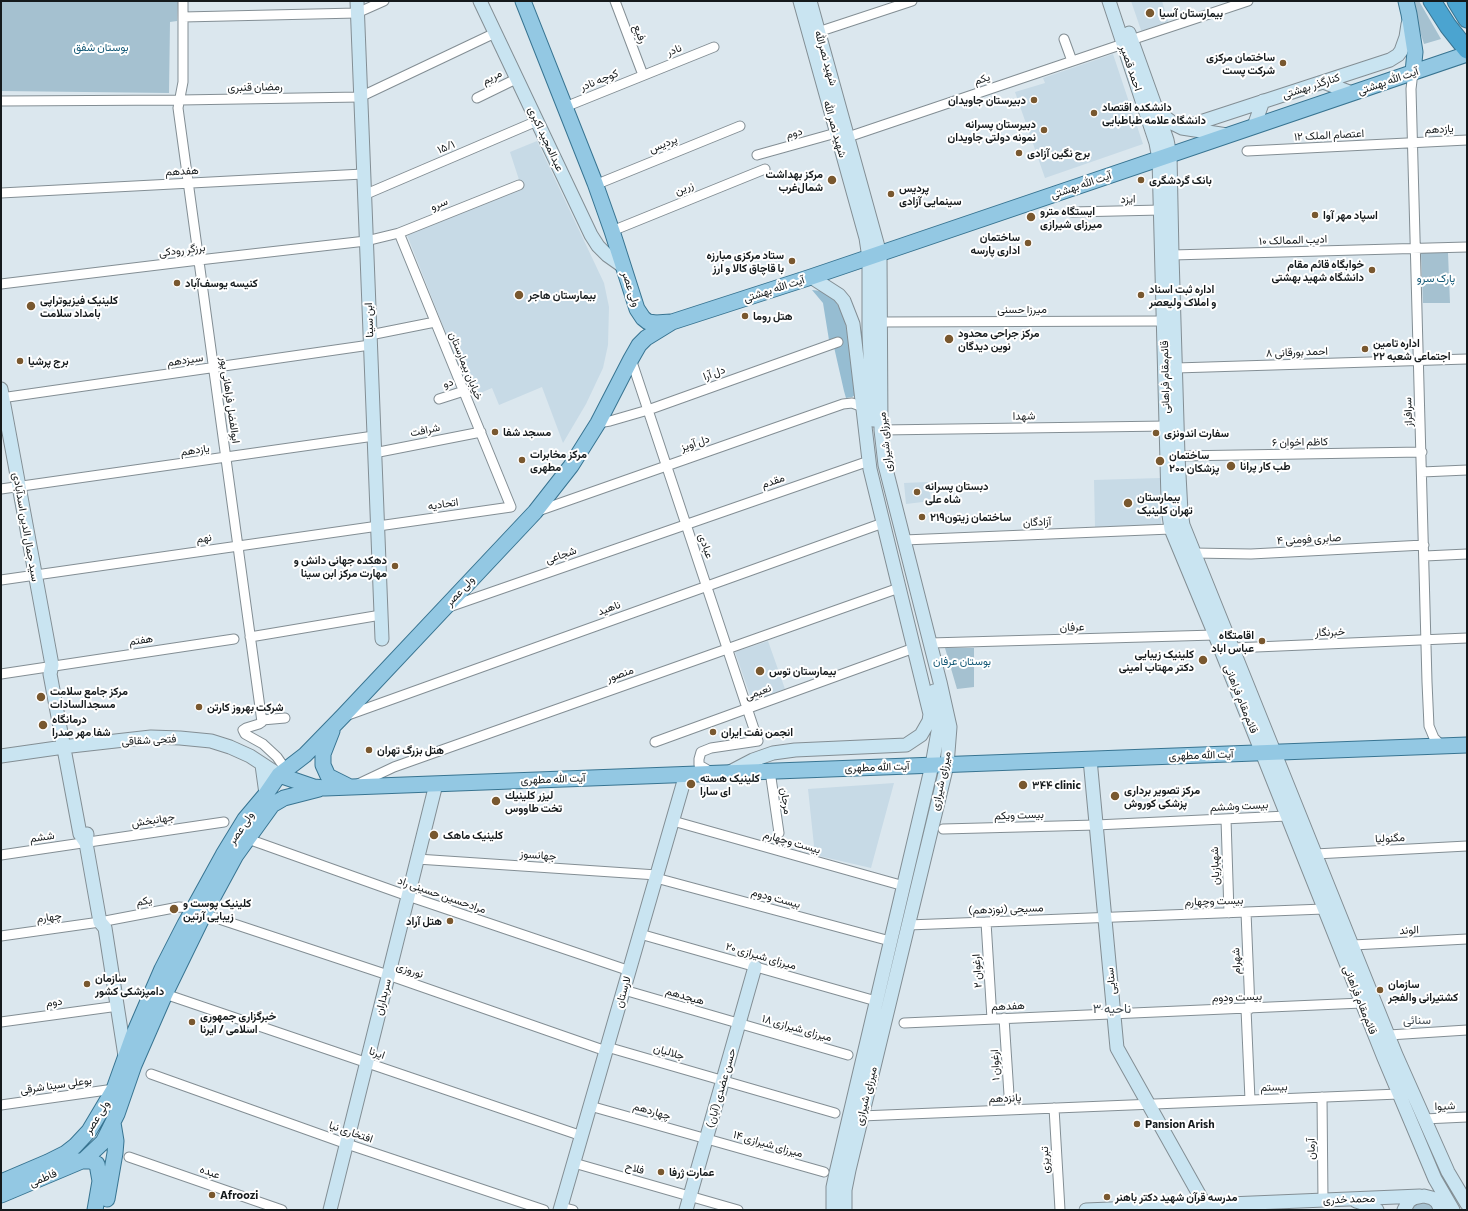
<!DOCTYPE html>
<meta charset="utf-8">
<style>
body{margin:0}
#map{position:relative;width:1468px;height:1211px;overflow:hidden;background:#dbe7ee;font-family:Commissioner,sans-serif}
canvas{display:block}
.frame{position:absolute;inset:0;border:2px solid #151a1c;pointer-events:none}
</style>
<div id="map">
<canvas width="1468" height="1211"></canvas>
<div class="frame"></div>
</div>
<script>
const context = document.querySelector('canvas').getContext('2d');
context.lineJoin = 'round';
function fill(path, color) { context.fillStyle = color; context.fill(path, 'evenodd'); }
const toPath = rows => new Path2D(rows.map(r => 'M' + r).join(''));
function trace(path, color, width, dash) { context.strokeStyle = color; context.lineWidth = width; context.lineCap = dash ? 'butt' : 'round'; context.setLineDash(dash || []); context.stroke(path); }
function drawText(font, color, halo, rows, align = 'center') {
  context.font = font + ' Commissioner,Vazirmatn,sans-serif'; context.lineWidth = 4; context.setLineDash([]); context.textBaseline = 'middle'; context.strokeStyle = halo; context.fillStyle = color; for (const [text, x, y, turn = 0] of rows) {
    context.save(); context.translate(x, y); context.rotate((+turn || 0) * Math.PI / 180); context.textAlign = isNaN(turn) ? turn : align; if (halo) context.strokeText(text, 0, 0); context.fillText(text, 0, 0); context.restore();
  }
}
const built = toPath([
 [1131,1,1162,1,1169,24,1142,33],
 [1113,54,1143,144,1045,178,1015,92,1045,83,1043,78],
 [537,141,604,283,609,307,608,345,603,368,586,404,563,443,542,387,499,405,492,388,471,397,407,235,522,189,510,152],
 [1160,478,1161,525,1095,527,1094,480],
 [928,482,931,501,906,504,904,483],
 [768,641,785,689,752,701,735,652],
 [894,783,871,868,815,855,808,789]
]);
const green = toPath([
 [2,1,178,1,177,21,170,22,169,93,1,91],
 [1410,1,1419,1,1441,39,1424,44],
 [1421,253,1448,253,1450,303,1423,303],
 [945,648,974,648,974,687,957,689],
 [1426,1201,1436,1210,1407,1210,1411,1204]
]);
const forest = toPath([
 [812,290,821,291,835,300,844,317,853,360,857,394,852,397,846,398,844,391,834,347,837,339,829,340,823,303]
]);
const street = toPath([
 [183,1,183,82,178,108,262,722,259,724,246,728,243,730,245,734,263,744,277,757,286,770],
 [615,1,643,75],
 [183,17,357,13,384,1],
 [818,32,912,1],
 [1064,39,1072,61],
 [1131,40,1248,1],
 [1413,72,1411,89,1427,682,1429,726,1434,738,1442,746],
 [477,98,518,78],
 [1,101,180,100,360,97,495,33],
 [565,107,714,47],
 [848,137,1123,44],
 [1247,151,1467,140],
 [757,155,836,133],
 [595,185,740,126],
 [1,193,363,174],
 [364,195,537,121],
 [1072,212,1161,210],
 [612,231,765,169],
 [1172,255,1467,247],
 [1,284,199,260,366,241,399,233,519,185],
 [880,322,1164,321],
 [370,335,435,322],
 [631,359,758,741,711,748,701,752,699,759,699,765,711,772],
 [1176,368,1467,359],
 [1,398,370,345],
 [439,399,464,391],
 [598,423,610,421,648,410,838,342],
 [881,430,1167,426],
 [374,453,481,432],
 [1178,456,1422,452],
 [1422,472,1467,470],
 [1,489,374,436],
 [538,511,843,404,852,403,863,407],
 [904,540,1171,529],
 [1194,553,1251,554,1424,545],
 [1425,556,1467,554],
 [1,580,511,507,399,233],
 [449,607,869,461],
 [250,637,381,615],
 [930,643,1215,635],
 [1233,648,1467,638],
 [1,674,234,639],
 [348,715,883,523],
 [262,720,285,718],
 [655,742,914,648],
 [770,771,779,833],
 [358,784,394,767,899,588],
 [1226,819,1229,913],
 [673,821,904,886],
 [943,829,1096,825,1287,816],
 [248,839,408,896,630,971],
 [1315,854,1467,846],
 [1,855,224,822],
 [417,859,657,875],
 [656,878,890,941],
 [1246,912,1250,1009],
 [204,914,388,975,606,1051],
 [986,922,992,1019],
 [908,925,1324,909],
 [640,934,876,1001],
 [1,936,100,922,179,907,193,908],
 [1353,945,1467,939],
 [624,990,848,1055],
 [165,994,582,1136],
 [1246,1009,1250,1100],
 [1004,1018,1010,1110],
 [1,1022,111,1007],
 [904,1023,1362,1003],
 [1389,1035,1467,1030],
 [607,1047,835,1113],
 [151,1074,347,1144,544,1210],
 [1322,1097,1323,1200],
 [1,1105,114,1089],
 [590,1106,824,1172],
 [1054,1108,1060,1210],
 [861,1116,1399,1094],
 [1424,1119,1467,1117],
 [129,1157,282,1210],
 [574,1163,738,1210],
 [561,1207,573,1210]
]);
const secondary = toPath([
 [357,1,382,639],
 [480,1,591,235,598,246,607,255,624,267],
 [800,1,866,238,869,258,869,333,873,420],
 [810,1,880,254,881,430,885,465,940,682,950,727,947,765,849,1170,845,1190,845,1210],
 [1109,1,1156,143,1159,159,1168,500,1169,515,1171,529,1215,635,1384,1058,1435,1179,1453,1210],
 [1129,33,1157,111,1167,140,1170,155,1172,255,1178,456,1181,512,1183,525,1396,1055,1448,1172,1467,1204],
 [1323,82,1352,93],
 [1157,111,1174,124,1182,128,1227,135],
 [1254,126,1263,101],
 [1182,128,1390,60,1398,55,1401,51,1406,37,1408,24],
 [1,389,52,665,50,674,80,834,86,843],
 [1,756,71,746,151,737,180,738,211,741,230,747,250,756,279,775],
 [1090,759,1117,1048,1205,1205],
 [262,765,266,794],
 [730,772,753,760,773,753,795,750,906,745,921,735,929,721,930,714,870,469,853,324,844,301,839,295,811,277],
 [87,834,86,843,100,922,105,928,125,1056],
 [1356,1201,1366,1204,1377,1210],
 [330,1210,436,784],
 [560,1210,686,774],
 [686,1210,755,967],
 [833,1210,833,1187,836,1173,932,765,939,726,939,717,934,691],
 [1086,1210,1420,1196],
 [1404,1210,1409,1201,1414,1198,1424,1196,1432,1198,1437,1202,1441,1210]
]);
const primary = toPath([
 [523,1,595,183,612,231,637,309,643,318,648,322,656,323,671,322],
 [1406,1,1409,14,1415,52,1413,72],
 [332,731,323,754,323,765,328,776,348,786],
 [279,775,314,787,325,788,1467,745],
 [77,1161,91,1161,97,1164,100,1181,95,1210],
 [1,1182,48,1162,66,1153,75,1146,89,1131,114,1089,133,1036,162,969,185,924,223,855,245,819,266,794,279,775,305,755,343,716,535,512,571,466,598,423,631,359,639,345,646,338,672,322,811,277,1467,54],
 [1,1195,84,1160,103,1142,117,1114,134,1065,165,994,204,914,236,855,272,805,284,798,319,789],
 [107,1199,115,1153,116,1141,113,1123]
]);
const highway = toPath([
 [1432,1,1448,26,1467,50],
 [1456,1,1467,19]
]);
const markers = [
 [1150,13,5,"#79582f"],
 [1283,63,4,"#79582f"],
 [1034,100,4,"#79582f"],
 [1094,113,4,"#79582f"],
 [1044,130,4,"#79582f"],
 [1019,153,4,"#79582f"],
 [832,180,5,"#79582f"],
 [1141,180,4,"#79582f"],
 [891,194,4,"#79582f"],
 [1315,215,4,"#79582f"],
 [1031,217,5,"#79582f"],
 [1028,243,4,"#79582f"],
 [792,261,4,"#79582f"],
 [1372,270,4,"#79582f"],
 [177,283,4,"#79582f"],
 [519,295,5,"#79582f"],
 [1141,295,4,"#79582f"],
 [31,306,5,"#79582f"],
 [745,316,4,"#79582f"],
 [949,339,5,"#79582f"],
 [1365,349,4,"#79582f"],
 [20,361,4,"#79582f"],
 [495,432,4,"#79582f"],
 [1156,433,4,"#79582f"],
 [522,460,4,"#79582f"],
 [1160,461,5,"#79582f"],
 [1231,466,5,"#79582f"],
 [917,492,4,"#79582f"],
 [1128,503,5,"#79582f"],
 [922,517,4,"#79582f"],
 [395,566,4,"#79582f"],
 [1262,641,4,"#79582f"],
 [1203,660,5,"#79582f"],
 [760,671,5,"#79582f"],
 [41,697,5,"#79582f"],
 [199,707,4,"#79582f"],
 [43,725,5,"#79582f"],
 [713,732,4,"#79582f"],
 [369,750,4,"#79582f"],
 [691,784,5,"#79582f"],
 [1023,785,5,"#79582f"],
 [1115,796,5,"#79582f"],
 [496,801,5,"#79582f"],
 [434,835,5,"#79582f"],
 [174,909,5,"#79582f"],
 [450,921,4,"#79582f"],
 [87,984,4,"#79582f"],
 [1380,990,4,"#79582f"],
 [192,1022,4,"#79582f"],
 [1137,1124,4,"#79582f"],
 [661,1172,4,"#79582f"],
 [212,1195,4,"#79582f"],
 [1107,1197,4,"#79582f"]
];
const poiNames = [
 ["بیمارستان آسیا",1159,13],
 ["ساختمان مرکزی",1275,57,"right"],
 ["شرکت پست",1275,70,"right"],
 ["دبیرستان جاویدان",1026,100,"right"],
 ["دانشکده اقتصاد",1102,107],
 ["دانشگاه علامه طباطبایی",1102,120],
 ["دبيرستان پسرانه",1036,124,"right"],
 ["نمونه دولتی جاويدان",1036,137,"right"],
 ["برج نگین آزادی",1027,153],
 ["مرکز بهداشت",823,174,"right"],
 ["شمال‌غرب",823,187,"right"],
 ["بانک گردشگری",1149,180],
 ["پردیس",899,188],
 ["سینمایی آزادی",899,201],
 ["ایستگاه مترو",1040,211],
 ["میرزای شیرازی",1040,224],
 ["اسپاد مهر آوا",1323,215],
 ["ساختمان",1020,237,"right"],
 ["اداری پارسه",1020,250,"right"],
 ["ستاد مرکزی مبارزه",784,255,"right"],
 ["با قاچاق کالا و ارز",784,268,"right"],
 ["خوابگاه قائم مقام",1364,264,"right"],
 ["دانشگاه شهید بهشتی",1364,277,"right"],
 ["کنیسه یوسف‌آباد",185,283],
 ["اداره ثبت اسناد",1149,289],
 ["و املاک ولیعصر",1149,302],
 ["بیمارستان هاجر",528,295],
 ["کلینیک فیزیوتراپی",40,300],
 ["بامداد سلامت",40,313],
 ["هتل روما",753,316],
 ["مرکز جراحی محدود",958,333],
 ["نوین دیدگان",958,346],
 ["اداره تامین",1373,343],
 ["اجتماعی شعبه ۲۲",1373,356],
 ["برج پرشیا",28,361],
 ["مسجد شفا",503,432],
 ["سفارت اندونزی",1164,433],
 ["مرکز مخابرات",530,454],
 ["مطهری",530,467],
 ["ساختمان",1169,455],
 ["پزشکان ۲۰۰",1169,468],
 ["طب کار پرانا",1240,466],
 ["دبستان پسرانه",925,486],
 ["شاه علی",925,499],
 ["بیمارستان",1137,497],
 ["تهران کلینیک",1137,510],
 ["ساختمان زیتون۲۱۹",930,517],
 ["دهکده جهانی دانش و",387,560,"right"],
 ["مهارت مرکز ابن سینا",387,573,"right"],
 ["اقامتگاه",1254,635,"right"],
 ["عباس اباد",1254,648,"right"],
 ["کلینیک زیبایی",1194,654,"right"],
 ["دکتر مهتاب امینی",1194,667,"right"],
 ["بیمارستان توس",769,671],
 ["مرکز جامع سلامت",50,691],
 ["مسجدالسادات",50,704],
 ["شرکت بهروز کارتن",207,707],
 ["درمانگاه",52,719],
 ["شفا مهر صدرا",52,732],
 ["انجمن نفت ایران",721,732],
 ["هتل بزرگ تهران",377,750],
 ["کلینیک هسته",700,778],
 ["ای سارا",700,791],
 ["۳۴۴ clinic",1032,785],
 ["مرکز تصویر برداری",1124,790],
 ["پزشکی کوروش",1124,803],
 ["ليزر كلينيك",505,795],
 ["تخت طاووس",505,808],
 ["کلینیک ماهک",443,835],
 ["کلینیک پوست و",183,903],
 ["زیبایی آرتین",183,916],
 ["هتل آراد",442,921,"right"],
 ["سازمان",95,978],
 ["دامپزشکی کشور",95,991],
 ["سازمان",1388,984],
 ["کشتیرانی والفجر",1388,997],
 ["خبرگزاری جمهوری",200,1016],
 ["اسلامی / ایرنا",200,1029],
 ["Pansion Arish",1145,1124],
 ["عمارت ژرفا",669,1172],
 ["Afroozi",220,1195],
 ["مدرسه قرآن شهید دکتر باهنر",1115,1197]
];
const streetNames = [
 ["رفیع",640,34,69],
 ["نادر",674,50,-21],
 ["شهید نصرالله",826,58,74],
 ["احمد قصیر",1131,68,71],
 ["مریم",492,77,-27],
 ["یکم",982,79,-19],
 ["کوچه نادر",599,80,-22],
 ["آیت الله بهشتی",1388,81,-19],
 ["کنارگذر بهشتی",1311,86,-18],
 ["رمضان قنبری",255,87,-1],
 ["شهید نصر الله",835,129,74],
 ["یازدهم",1439,129,-3],
 ["دوم",794,133,-16],
 ["اعتصام الملک ۱۲",1329,135,-3],
 ["عبدالمجید اکبری",546,139,65],
 ["پردیس",663,144,-22],
 ["۱۵/۱",446,147,-23],
 ["هفدهم",182,171,-3],
 ["آیت الله بهشتی",1081,185,-19],
 ["زرین",684,188,-22],
 ["ایزد",1128,199,-1],
 ["سرو",439,204,-22],
 ["ادیب الممالک ۱۰",1293,240,-2],
 ["برزگر رودکی",182,250,-7],
 ["ولی عصر",631,289,72],
 ["آیت الله بهشتی",774,289,-18],
 ["میرزا حسنی",1022,309],
 ["ابن سینا",369,320,-92],
 ["احمد بورقانی ۸",1297,352,-2],
 ["سیزدهم",185,360,-8],
 ["خیابان بیمارستان",466,366,68],
 ["دل آرا",714,373,-20],
 ["قائم‌مقام فراهانی",1165,377,-91],
 ["دو",448,383,-17],
 ["ابوالفضل فراهانی پور",230,400,82],
 ["سرافراز",1408,412,-92],
 ["شهدا",1024,416,-1],
 ["شرافت",425,430,-11],
 ["میرزای شیرازی",885,442,-96],
 ["کاظم اخوان ۶",1300,442,-1],
 ["دل آویز",695,443,-19],
 ["یازدهم",195,450,-8],
 ["مقدم",773,481,-19],
 ["اتحادیه",443,504,-8],
 ["آزادگان",1037,522,-2],
 ["سید جمال الدین اسدآبادی",26,527,80],
 ["نهم",204,538,-8],
 ["صابری فومنی ۴",1309,539,-3],
 ["عبادی",706,546,72],
 ["شجاعی",561,555,-19],
 ["ولی عصر",460,591,-47],
 ["ناهید",609,608,-20],
 ["عرفان",1072,627,-2],
 ["خبرنگار",1330,632,-2],
 ["هفتم",141,640,-8],
 ["منصور",620,674,-19],
 ["نعیمی",758,692,-20],
 ["قائم‌مقام فراهانی",1241,699,68],
 ["فتحی شقاقی",149,740,-3],
 ["آیت الله مطهری",1201,755,-2],
 ["آیت الله مطهری",877,767,-2],
 ["آیت الله مطهری",553,779,-2],
 ["میرزای شیرازی",941,781,-78],
 ["مرجان",786,801,82],
 ["بیست وششم",1239,806,-3],
 ["بیست ویکم",1019,815,-2],
 ["جهانبخش",153,820,-9],
 ["ولی عصر",241,828,-56],
 ["ششم",42,837,-8],
 ["مگنولیا",1390,838,-3],
 ["بیست وچهارم",792,842,16],
 ["جهانسوز",538,855,4],
 ["شهبازیان",1215,866,-92],
 ["مرادحسین حسینی راد",442,895,19],
 ["بیست ودوم",776,898,15],
 ["یکم",144,901,-10],
 ["بیست وچهارم",1214,901,-2],
 ["مسیحی (نوزدهم)",1006,909,-2],
 ["چهارم",49,917,-8],
 ["الوند",1409,930,-3],
 ["میرزای شیرازی ۲۰",761,956,16],
 ["شهرام",1236,961,-92],
 ["نوروزی",410,970,19],
 ["ارغوان ۲",977,971,-94],
 ["سنایی",1111,981,-96],
 ["لارستان",623,992,-74],
 ["هیجدهم",685,996,16],
 ["سربداران",383,997,-76],
 ["بیست ودوم",1237,997,-2],
 ["قائم‌مقام فراهانی",1360,1000,68],
 ["دوم",54,1002,-8],
 ["هفدهم",1008,1006,-2],
 ["میرزای شیرازی ۱۸",797,1028,16],
 ["جلالیان",669,1052,16],
 ["ايرنا",377,1053,19],
 ["ارغوان ۱",995,1065,-93],
 ["بوعلی سینا شرقی",56,1085,-8],
 ["بیستم",1274,1087,-2],
 ["حسن عضدی (آبان)",721,1088,-74],
 ["میرزای شیرازی",866,1096,-76],
 ["پانزدهم",1005,1098,-2],
 ["شیوا",1445,1106,-2],
 ["چهاردهم",652,1111,16],
 ["ولی عصر",97,1117,-58],
 ["افتخاری نیا",351,1132,19],
 ["میرزای شیرازی ۱۴",768,1144,16],
 ["آرمان",1311,1149,-91],
 ["تبریزی",1045,1160,-93],
 ["فلاح",635,1168,16],
 ["عبده",210,1172,19],
 ["فاطمی",43,1178,-23],
 ["محمد خدری",1349,1199,-2]
];
const parkNames = [
 ["بوستان شفق",101,47],
 ["پارک سرو",1436,278],
 ["بوستان عرفان",962,661]
];
const neighbourhoodNames = [
 ["سنائی",1417,1020]
];
const quarterNames = [
 ["ناحیه ۳",1112,1009]
];
fill(built, '#c7dae6');
fill(green, '#a5c1d0');
fill(forest, '#96bdd2');
trace(street, '#838e94', 11);
trace(secondary, '#838e94', 15);
trace(primary, '#387491', 17);
trace(highway, '#387491', 19);
trace(street, '#fff', 9);
trace(secondary, '#c9e4f1', 13);
trace(primary, '#93c8e3', 15);
trace(highway, '#4ba4d0', 17);
for (const [x, y, r, color] of markers) { const dot = new Path2D(); dot.arc(x, y, r, 0, 2 * Math.PI); context.fillStyle = color; context.fill(dot); trace(dot, '#fff', 1.5); }
drawText('bold 11px', '#151a1c', '#fff', poiNames, 'left');
drawText('11px', '#151a1c', '#fff', streetNames);
drawText('11px', '#125876', '#fff', parkNames);
drawText('12px', '#444e54', '#fff', neighbourhoodNames);
drawText('13px', '#444e54', '#fff', quarterNames);
</script>
